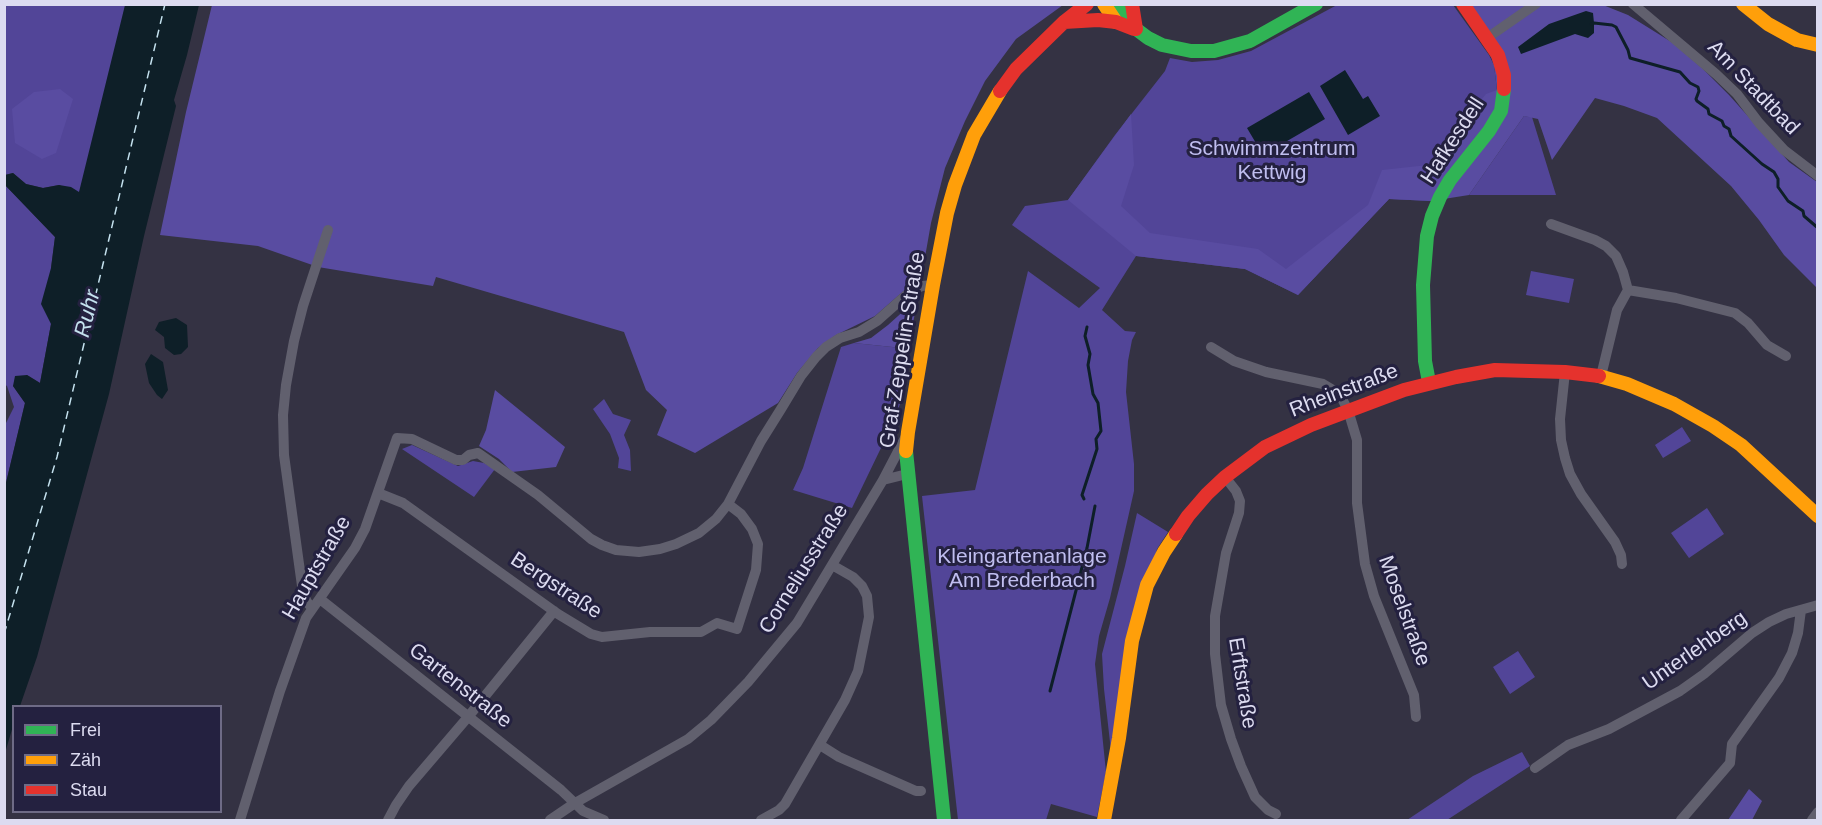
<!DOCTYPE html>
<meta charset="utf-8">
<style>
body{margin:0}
#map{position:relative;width:1822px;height:825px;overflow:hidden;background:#343243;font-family:Helvetica,sans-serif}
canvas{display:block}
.frame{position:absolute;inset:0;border:6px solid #dcdbf0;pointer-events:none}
.legend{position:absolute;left:12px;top:705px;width:210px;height:108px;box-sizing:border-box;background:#242140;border:2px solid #6e6b86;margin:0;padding:8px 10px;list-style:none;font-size:18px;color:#dcdbf0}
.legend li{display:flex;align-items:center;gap:12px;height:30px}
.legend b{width:30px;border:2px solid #6e6b86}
</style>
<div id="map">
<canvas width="1822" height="825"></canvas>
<div class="frame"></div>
<ul class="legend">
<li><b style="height:8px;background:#30b455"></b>Frei</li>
<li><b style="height:8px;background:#ff9f0a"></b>Zäh</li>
<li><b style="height:8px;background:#e5322d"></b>Stau</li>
</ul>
</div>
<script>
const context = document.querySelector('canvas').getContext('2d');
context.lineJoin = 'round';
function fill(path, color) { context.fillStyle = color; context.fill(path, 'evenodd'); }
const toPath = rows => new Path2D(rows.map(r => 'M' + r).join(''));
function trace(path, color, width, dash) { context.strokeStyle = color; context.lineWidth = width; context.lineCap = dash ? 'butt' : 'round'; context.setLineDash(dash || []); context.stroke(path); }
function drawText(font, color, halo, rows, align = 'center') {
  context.font = font + ' Helvetica,sans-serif'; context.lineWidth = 6; context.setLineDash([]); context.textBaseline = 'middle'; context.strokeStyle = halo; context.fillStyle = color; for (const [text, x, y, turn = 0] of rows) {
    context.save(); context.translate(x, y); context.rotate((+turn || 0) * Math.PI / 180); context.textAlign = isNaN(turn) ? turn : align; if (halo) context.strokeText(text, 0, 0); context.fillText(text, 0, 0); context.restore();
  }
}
const green = toPath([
 [4,5,163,5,79,193,59,185,43,188,26,184,13,173,5,175],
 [1337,5,1453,5,1489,55,1494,65,1497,90,1431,201,1389,199,1298,295,1245,269,1136,256,1102,310,1125,331,1136,332,1132,340,1128,361,1126,392,1134,464,1134,491,1110,598,1099,636,1095,664,1106,772,1097,817,1051,804,1046,820,958,820,922,496,975,490,1028,271,1079,308,1100,288,1012,225,1025,206,1068,200,1115,135,1165,71,1170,58,1192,62,1218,60,1251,51],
 [1524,116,1532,117,1556,195,1469,195],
 [5,185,55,237,51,268,51,324,40,383,27,375,13,386,25,403,5,487,5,425,14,407,7,386,4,384],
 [1531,271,1574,279,1569,303,1526,295],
 [854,343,902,348,902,355,909,356,902,398,894,421,852,508,793,490,803,468,841,347],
 [604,399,613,414,631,420,624,435,630,450,631,471,618,468,619,458,610,434,593,409],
 [1682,427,1691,441,1663,458,1655,445],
 [412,445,458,466,473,461,484,463,495,469,474,497,402,449],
 [1707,508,1724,534,1689,558,1671,533],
 [1137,513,1168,532,1157,549,1111,751,1104,689,1102,654,1125,566],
 [1518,651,1535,677,1510,694,1493,667],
 [1522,752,1530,766,1447,820,1407,820,1473,776]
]);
const forest = toPath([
 [212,5,1063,5,1016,39,985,81,965,121,945,168,931,223,921,280,907,288,875,316,836,335,818,348,797,373,778,403,695,453,657,435,667,410,646,390,624,332,436,277,433,286,318,267,258,246,160,235,186,112],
 [1471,5,1603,5,1628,15,1673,43,1702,68,1729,95,1789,162,1817,182,1817,288,1784,255,1759,220,1731,186,1657,118,1624,106,1595,98,1552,160,1538,119,1524,116,1469,195,1431,201,1389,199,1298,295,1245,269,1136,256,1068,200,1131,114,1134,165,1121,206,1150,233,1258,249,1286,269,1368,205,1382,170,1428,165,1486,94,1497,90,1494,65],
 [60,89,73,99,56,153,42,159,15,143,12,109,34,92],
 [918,298,909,343,909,356,902,355,902,348,854,343,871,338,888,325],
 [495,390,565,447,556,467,512,472,499,459,479,446,486,430],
 [1749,789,1762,801,1752,820,1728,820]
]);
const water = toPath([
 [125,5,199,5,187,55,174,100,176,106,144,236,109,394,37,657,20,706,14,706,13,726,5,753,5,487,25,403,13,386,15,376,27,375,40,383,51,324,41,304,51,268,55,237,5,185,5,175,13,173,26,184,43,188,59,185,71,187,79,192],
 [1586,11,1593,13,1594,23,1594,33,1588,38,1575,34,1521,54,1518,47,1549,24],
 [1345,70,1363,99,1368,96,1380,116,1348,135,1320,86],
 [1309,92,1325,119,1263,155,1247,128],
 [176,318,187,325,188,347,181,354,174,355,165,348,164,337,155,330,159,322],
 [151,354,163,362,168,390,162,399,157,395,149,383,145,364]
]);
const stream = toPath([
 [1591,24,1594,23,1612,25,1616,27,1628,50,1630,58,1680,72,1690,83,1698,87,1699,91,1696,99,1697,101,1708,109,1709,114,1722,121,1724,126,1729,129,1731,136,1762,164,1774,172,1778,179,1778,187,1788,201,1803,211,1804,216,1818,228],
 [1084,499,1082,495,1097,449,1096,439,1101,431,1098,403,1093,394,1088,365,1090,354,1085,336,1087,327],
 [1050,691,1087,548,1095,506]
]);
const ferry = toPath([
 [4,634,57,457,165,4]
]);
const street = toPath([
 [1633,4,1716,74,1737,94,1759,123,1784,150,1818,176],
 [1487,38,1536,4],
 [1551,224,1595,240,1606,246,1616,256,1623,272,1628,290,1617,310,1601,376],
 [1628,290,1676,298,1735,313,1748,323,1767,345,1786,356],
 [1211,347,1234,361,1266,372,1323,384,1333,390,1341,397,1348,410,1357,440,1357,503,1365,564,1374,596,1414,695,1416,717],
 [1565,372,1560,419,1561,440,1565,458,1570,474,1581,494,1615,542,1621,555,1622,564],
 [1225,477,1236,491,1240,501,1239,513,1226,553,1215,616,1215,654,1221,705,1231,739,1241,766,1255,797,1268,810,1276,814],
 [883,480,907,474],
 [378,493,403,503,558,614,591,634,602,637,650,632,701,632,717,623,737,629,756,570,758,544,752,529,741,514,728,504],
 [320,599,561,790,583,811,604,820],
 [312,608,307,602,303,593,284,455,283,415,286,385,294,341,303,306,328,230],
 [820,745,839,757,916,791,921,791],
 [1535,768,1568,745,1609,729,1680,691,1704,674,1752,633,1769,622,1786,614,1818,605],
 [240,820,280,691,306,618,355,548,365,529,397,438,412,439,456,460,463,460,469,455,478,453,538,495,591,539,602,545,616,550,639,552,660,549,676,544,699,533,716,519,728,504,761,441,781,409,801,376,816,357,826,347,840,338,859,332,877,321,912,290,922,286,933,285],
 [388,820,396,805,409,786,468,717,554,611],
 [550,820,575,803,688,739,711,720,748,682,797,623,883,480,906,436],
 [761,820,779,810,785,804,845,700,858,671,869,617,867,596,862,586,853,577,832,565],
 [1681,820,1730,763,1732,744,1779,678,1792,653,1798,633,1801,610],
 [1812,820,1818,812]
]);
const fast = toPath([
 [1117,4,1121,12,1136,29,1148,38,1162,45,1191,51,1214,51,1250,41,1316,4],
 [1429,382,1425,361,1423,285,1427,236,1432,216,1440,197,1450,180,1489,131,1501,111,1504,89],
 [906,451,944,820]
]);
const slow = toPath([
 [1104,4,1116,22],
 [1743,4,1768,24,1797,40,1818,45],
 [1599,376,1627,384,1674,404,1713,426,1741,445,1818,516],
 [906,451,908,432,933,285,947,213,955,185,974,135,1000,91],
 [1104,820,1119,738,1132,641,1147,585,1164,552,1176,534]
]);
const jam = toPath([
 [1132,4,1136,29],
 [1463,4,1498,55,1504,75,1504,89],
 [1064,22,1098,20,1116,22,1134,29],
 [1000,91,1016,69,1064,22,1087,4],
 [1176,534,1188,516,1207,494,1225,477,1265,447,1311,425,1404,390,1456,377,1495,370,1565,372,1599,376]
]);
const streetNames = [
 ["Am Stadtbad",1753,88,46],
 ["Hafkesdell",1453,141,-57],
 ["Graf-Zeppelin-Straße",903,350,-81],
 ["Rheinstraße",1344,391,-21],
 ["Hauptstraße",317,568,-60],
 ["Corneliusstraße",804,569,-58],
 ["Bergstraße",556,586,33],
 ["Moselstraße",1404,611,70],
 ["Unterlehberg",1695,651,-35],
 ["Erftstraße",1242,683,81],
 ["Gartenstraße",460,686,38]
];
const parkNames = [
 ["Schwimmzentrum",1272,149],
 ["Kettwig",1272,173],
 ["Kleingartenanlage",1022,557],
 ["Am Brederbach",1022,581]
];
const waterNames = [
 ["Ruhr",88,314,-76]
];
fill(green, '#524598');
fill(forest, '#594ca1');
fill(water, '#0e1f28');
trace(stream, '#0e1f28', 3);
trace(ferry, '#c4e1ee', 1.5, [8, 6]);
trace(street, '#61606e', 10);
trace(fast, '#30b455', 14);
trace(slow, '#ff9f0a', 14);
trace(jam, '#e5322d', 14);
drawText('21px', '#dcdbf0', '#242140', streetNames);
drawText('21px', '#c0bef0', '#242140', parkNames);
drawText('italic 22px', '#c4e1ee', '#242140', waterNames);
</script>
